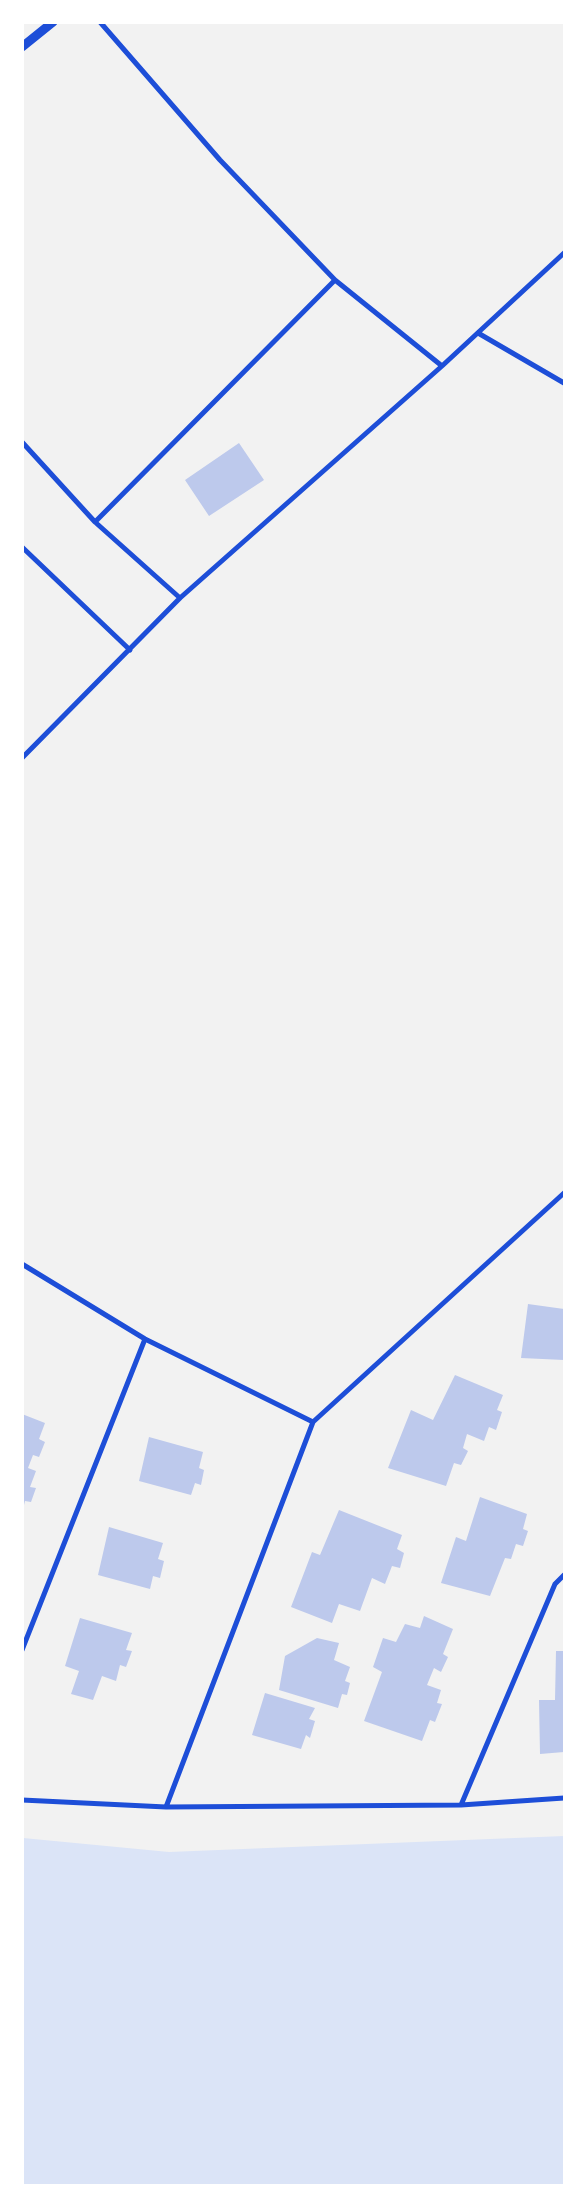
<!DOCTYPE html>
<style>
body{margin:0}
#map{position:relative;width:587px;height:2208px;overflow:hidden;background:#f2f2f2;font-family:"Space Grotesk",sans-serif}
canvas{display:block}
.frame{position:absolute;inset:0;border:24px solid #fff;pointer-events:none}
</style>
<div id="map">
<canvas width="587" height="2208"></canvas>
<div class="frame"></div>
</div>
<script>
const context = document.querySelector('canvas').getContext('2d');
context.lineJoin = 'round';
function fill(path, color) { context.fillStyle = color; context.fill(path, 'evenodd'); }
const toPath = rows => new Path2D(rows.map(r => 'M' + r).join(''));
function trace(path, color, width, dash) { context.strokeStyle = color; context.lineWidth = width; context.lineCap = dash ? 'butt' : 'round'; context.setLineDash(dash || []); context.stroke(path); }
const green = toPath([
 [564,1836,564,2185,23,2185,23,1838,169,1852]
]);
const building = toPath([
 [239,443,264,480,209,516,185,480],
 [528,1304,564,1309,564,1360,521,1358],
 [455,1375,503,1395,497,1410,502,1412,496,1430,489,1427,484,1441,467,1434,463,1448,468,1451,461,1465,454,1463,446,1486,388,1468,411,1410,433,1420],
 [22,1414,45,1423,39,1439,45,1442,39,1457,33,1455,28,1468,36,1471,30,1487,36,1488,31,1502,25,1501,23,1509],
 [149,1437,203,1452,199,1468,204,1470,201,1485,195,1483,191,1495,139,1481],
 [480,1497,527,1514,523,1529,528,1531,523,1546,516,1544,511,1559,505,1558,490,1596,441,1583,456,1537,466,1541],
 [339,1510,402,1535,397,1549,404,1553,400,1568,392,1566,385,1584,372,1578,360,1611,339,1604,332,1623,291,1607,312,1552,320,1555],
 [109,1527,163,1543,158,1559,164,1561,160,1578,153,1576,150,1589,98,1575],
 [424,1616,453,1629,443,1654,448,1657,441,1672,434,1668,427,1685,441,1690,437,1703,442,1704,435,1722,430,1720,422,1741,364,1721,382,1672,373,1667,383,1638,396,1642,405,1624,420,1628],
 [80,1618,132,1633,126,1650,132,1651,126,1667,120,1665,116,1681,102,1676,93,1700,71,1694,79,1671,65,1666],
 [317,1638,339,1643,334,1660,350,1667,345,1681,350,1683,347,1695,342,1694,338,1708,279,1690,285,1656],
 [556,1651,564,1651,564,1752,540,1754,539,1700,555,1700],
 [265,1693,315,1708,309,1719,315,1721,310,1738,306,1735,301,1749,252,1735]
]);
const minor = toPath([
 [100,22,220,160,335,280,442,366],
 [478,333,564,383],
 [22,442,95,522,180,598],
 [95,522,335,280],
 [22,547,130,650],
 [22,758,180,598,442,366,564,253],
 [22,1264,145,1339,313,1422],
 [22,1650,145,1339],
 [22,1800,166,1807,461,1805,564,1798],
 [461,1805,555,1584,564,1575],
 [166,1807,313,1422,564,1193]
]);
const tertiary = toPath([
 [22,47,53,22]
]);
fill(green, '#dbe4f7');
fill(building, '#bdc9ec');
trace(minor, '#1d4ed8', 5);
trace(tertiary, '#1d4ed8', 9);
</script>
